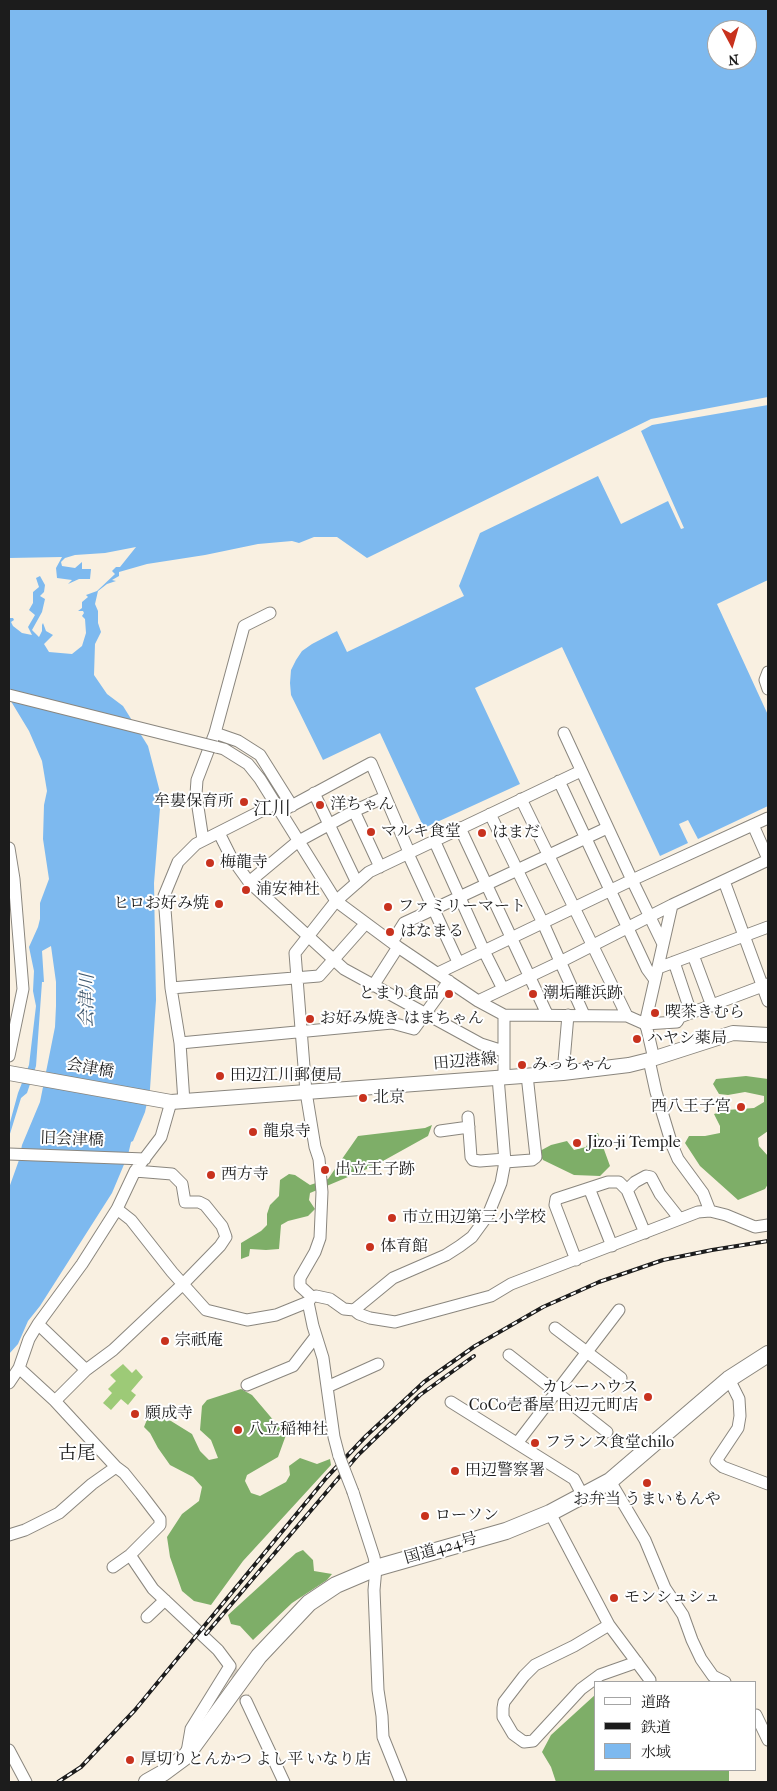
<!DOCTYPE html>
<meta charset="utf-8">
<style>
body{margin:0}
#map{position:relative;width:777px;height:1791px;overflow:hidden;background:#f9f0e1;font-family:"IM FELL French Canon","Noto Serif JP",serif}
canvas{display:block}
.frame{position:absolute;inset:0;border:10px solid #1c1c1c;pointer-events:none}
.legend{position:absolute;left:594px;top:1681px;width:162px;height:90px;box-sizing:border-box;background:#fff;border:1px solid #a4a4a4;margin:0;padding:6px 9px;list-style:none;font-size:15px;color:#1c1c1c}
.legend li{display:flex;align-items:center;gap:10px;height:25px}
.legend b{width:25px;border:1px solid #a4a4a4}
.north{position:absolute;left:707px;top:20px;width:50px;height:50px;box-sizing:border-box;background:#fff;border:1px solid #a4a4a4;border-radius:50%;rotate:174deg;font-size:14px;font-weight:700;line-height:20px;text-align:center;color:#1c1c1c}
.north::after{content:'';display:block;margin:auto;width:18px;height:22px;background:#c8321e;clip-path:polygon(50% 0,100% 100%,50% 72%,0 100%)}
</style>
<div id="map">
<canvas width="777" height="1791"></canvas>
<div class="frame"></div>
<ul class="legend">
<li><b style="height:6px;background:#fff"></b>道路</li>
<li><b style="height:6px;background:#1c1c1c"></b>鉄道</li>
<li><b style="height:14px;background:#7db9ef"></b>水域</li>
</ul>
<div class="north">N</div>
</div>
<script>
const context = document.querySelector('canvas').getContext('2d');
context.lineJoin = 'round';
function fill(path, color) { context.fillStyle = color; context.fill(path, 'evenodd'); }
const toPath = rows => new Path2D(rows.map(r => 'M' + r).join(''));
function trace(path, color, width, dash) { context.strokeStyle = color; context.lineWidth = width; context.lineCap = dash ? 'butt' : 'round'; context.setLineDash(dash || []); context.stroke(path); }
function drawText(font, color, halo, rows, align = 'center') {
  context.font = font + ' "IM FELL French Canon","Noto Serif JP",serif'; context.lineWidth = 4; context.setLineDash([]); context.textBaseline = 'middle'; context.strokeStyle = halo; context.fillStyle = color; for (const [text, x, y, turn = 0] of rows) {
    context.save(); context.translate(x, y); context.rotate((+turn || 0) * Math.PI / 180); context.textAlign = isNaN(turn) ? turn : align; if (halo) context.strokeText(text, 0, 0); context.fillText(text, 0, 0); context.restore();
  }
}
const green = toPath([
 [123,1364,132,1373,136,1369,143,1377,131,1391,136,1395,128,1405,121,1399,111,1410,103,1403,112,1393,108,1389,116,1381,110,1375]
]);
const forest = toPath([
 [746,1076,768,1079,768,1131,758,1138,759,1146,768,1156,768,1184,765,1189,738,1200,700,1166,685,1143,689,1136,705,1136,720,1133,720,1126,714,1114,727,1110,754,1108,764,1102,764,1096,745,1092,728,1095,719,1094,713,1084,716,1079],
 [432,1125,428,1136,374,1166,310,1193,309,1200,315,1209,308,1216,288,1221,281,1225,279,1249,266,1250,250,1249,249,1256,241,1259,241,1243,261,1231,267,1225,267,1214,270,1205,279,1196,280,1180,289,1174,295,1175,310,1185,328,1179,358,1136,425,1128],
 [598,1133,610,1166,600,1176,574,1175,543,1160,538,1152,551,1145,567,1141,574,1150,586,1147,592,1135],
 [241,1389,252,1395,286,1435,278,1457,247,1475,245,1481,251,1493,260,1496,286,1482,290,1475,289,1466,300,1458,317,1464,330,1459,331,1465,243,1561,211,1605,194,1601,182,1591,170,1557,167,1537,182,1514,199,1501,202,1487,193,1477,170,1465,158,1448,150,1433,144,1427,150,1412,171,1421,192,1434,200,1451,209,1460,218,1458,211,1440,200,1430,202,1406,207,1400],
 [303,1550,313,1560,314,1571,332,1574,327,1580,292,1603,253,1640,240,1626,231,1624,228,1615,296,1553],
 [596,1694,596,1770,729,1770,729,1782,556,1782,551,1767,542,1752,551,1735]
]);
const water = toPath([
 [9,9,768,9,768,397,651,419,367,558,337,537,314,537,299,543,292,541,258,544,205,555,147,564,119,572,119,576,112,580,116,581,107,584,98,591,95,604,98,611,98,623,101,632,95,644,94,675,107,694,123,706,148,746,161,796,154,883,156,1000,150,1089,145,1112,133,1141,131,1142,128,1155,112,1193,40,1306,28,1321,18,1344,9,1354,9,1188,19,1160,22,1145,40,1102,55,1027,56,1006,56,982,51,946,42,951,44,982,42,982,36,1066,27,1093,21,1098,9,1137,9,1126,18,1093,29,1065,36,1006,33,991,34,971,29,947,38,927,40,919,40,903,49,879,43,839,44,805,47,791,42,761,29,731,9,698,9,618,13,618,14,620,11,622,13,626,22,633,32,635,28,627,35,615,29,610,33,603,33,592,39,587,36,578,40,576,45,585,44,592,40,596,45,599,42,612,32,630,39,637,42,631,42,625,43,623,46,631,53,635,44,644,49,652,72,654,82,646,86,633,85,619,82,616,84,613,83,611,78,611,82,608,82,602,88,597,86,595,97,591,115,574,112,571,116,567,120,567,136,547,105,553,75,555,65,558,61,562,62,566,75,568,82,562,82,569,91,569,90,579,79,579,68,584,72,580,57,578,56,568,62,557,9,558],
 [717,30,747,30,747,60,717,60],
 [768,405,768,580,717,604,768,715,768,806,698,839,688,820,679,824,688,843,660,856,562,647,475,688,520,784,424,828,380,733,323,760,291,695,290,683,291,670,296,660,302,651,312,644,337,631,347,652,464,596,459,586,480,533,598,476,621,524,668,501,681,529,684,528,641,431,652,425]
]);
const minorTunnel = toPath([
 [230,1666,246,1701]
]);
const minor = toPath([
 [768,672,765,680,768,689],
 [215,733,244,626,270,613],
 [564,733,632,880,663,944],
 [216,747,224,749,248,764,260,779,336,901,398,947,478,1001,504,1015,627,1016,645,1024,647,1029,654,1059],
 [559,781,647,969,655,980],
 [314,793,357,883],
 [521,799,627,1016],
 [354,811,380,867],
 [280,812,371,763,409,852,410,858,458,962],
 [490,814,543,923,584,1015],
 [753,825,768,859],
 [460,828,547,1014],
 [219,833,231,857,249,882,344,969,481,1044,503,1051],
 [203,840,196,794,197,780,215,733,238,741,260,755,292,806],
 [434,840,484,951,503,989],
 [9,848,14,879,23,989,9,1056],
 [724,881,768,1001],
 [249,882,297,842,354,811,385,797],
 [672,905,645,1024,677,1022,680,1017,768,984],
 [392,942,404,923,607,828],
 [693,955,712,1006],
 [674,962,691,1013],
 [658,968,768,927],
 [438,973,632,880,768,818],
 [373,986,398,947],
 [171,988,319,976,366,923],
 [478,1001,560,962,672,905,768,860],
 [504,1015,504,1077],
 [180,1043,392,1023,414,1029,449,981],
 [649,1060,656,1092,672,1145,678,1159,703,1193,710,1211],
 [563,1073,568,1015],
 [184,1102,180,1043,171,988,164,896,178,862,196,844,275,804],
 [468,1117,471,1157,473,1160,480,1161,505,1159],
 [440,1131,469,1127],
 [9,1154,145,1159],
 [505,1162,532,1160,536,1157,527,1075],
 [589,1188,612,1246],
 [627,1190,635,1182,646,1176,651,1177,660,1194,679,1218],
 [117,1209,131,1220,172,1272,206,1310,247,1320,276,1315,308,1302],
 [576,1260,555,1205,556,1199,608,1182,619,1182,627,1190,645,1233],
 [312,1297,300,1286,300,1278,315,1252,320,1238,322,1192,319,1159,315,1147,306,1092,295,953,336,901,369,872,581,771],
 [354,1310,393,1278,446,1255,460,1246,472,1237,488,1215,501,1183,505,1162,498,1077],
 [38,1324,86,1370],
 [555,1328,621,1378],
 [509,1355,607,1432],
 [729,1379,739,1399,740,1416,738,1428,716,1461,723,1467,768,1484],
 [9,1383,19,1368,29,1339,38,1324,82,1264,117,1209,135,1171,161,1137,171,1102],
 [247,1385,293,1366,316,1336],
 [327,1387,378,1364],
 [55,1401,86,1370,113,1350,183,1284,220,1246,226,1237,222,1226,205,1205,199,1202,185,1202,182,1184,172,1174,135,1171],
 [451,1402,574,1479,583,1496],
 [518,1442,619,1310],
 [339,1456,334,1437,323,1358,313,1326,308,1302,312,1297,316,1296,330,1299,344,1309,354,1310,359,1314,370,1318,395,1322,491,1296,511,1284,698,1212,710,1211,726,1215,755,1227,768,1225],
 [610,1481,645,1540,665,1588,683,1615,692,1640,701,1659,713,1676,725,1682],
 [353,1492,374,1557,376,1568,374,1590,378,1690,382,1716,383,1737,401,1782],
 [550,1513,609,1625,650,1680],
 [9,1535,25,1530,59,1513,92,1484,116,1467,55,1401,19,1368],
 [130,1555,153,1589,218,1650,230,1666,191,1729,187,1752],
 [113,1567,130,1555,160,1525,160,1519,141,1494,124,1473,116,1467],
 [147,1617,165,1600],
 [609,1625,574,1646,535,1665,524,1676,504,1702,503,1708,503,1717,513,1734,524,1742,533,1741,581,1689,600,1675,637,1662],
 [246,1701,284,1782],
 [756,1715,768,1740],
 [9,1750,26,1782]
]);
const major = toPath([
 [9,1073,171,1102,563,1073,629,1065,649,1060,733,1033,768,1035]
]);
const highway = toPath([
 [147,1782,163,1773,186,1756,259,1656,309,1603,336,1585,376,1568,506,1531,550,1513,610,1481,729,1379,768,1354]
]);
const rail = toPath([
 [206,1634,358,1455,420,1395,474,1356],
 [58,1782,81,1767,135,1710,327,1477,366,1436,424,1382,475,1346,543,1307,599,1282,663,1260,712,1250,768,1241]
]);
const minorBridge = toPath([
 [9,695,216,747],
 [339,1456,353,1492]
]);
const markers = [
 [244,802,5,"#c8321e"],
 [320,805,5,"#c8321e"],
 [371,832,5,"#c8321e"],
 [482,833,5,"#c8321e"],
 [210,863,5,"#c8321e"],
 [246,890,5,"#c8321e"],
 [219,904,5,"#c8321e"],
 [388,907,5,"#c8321e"],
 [390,932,5,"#c8321e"],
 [449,994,5,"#c8321e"],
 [533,994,5,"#c8321e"],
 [655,1013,5,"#c8321e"],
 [310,1019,5,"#c8321e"],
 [637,1039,5,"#c8321e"],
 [522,1065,5,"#c8321e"],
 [220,1076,5,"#c8321e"],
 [363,1098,5,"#c8321e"],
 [741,1107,5,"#c8321e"],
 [253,1132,5,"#c8321e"],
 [577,1143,5,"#c8321e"],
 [325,1170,5,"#c8321e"],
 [211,1175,5,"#c8321e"],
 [392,1218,5,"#c8321e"],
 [370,1247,5,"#c8321e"],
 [165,1341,5,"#c8321e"],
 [648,1397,5,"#c8321e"],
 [135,1414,5,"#c8321e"],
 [238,1430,5,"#c8321e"],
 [535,1443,5,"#c8321e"],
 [455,1471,5,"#c8321e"],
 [647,1483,5,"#c8321e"],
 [425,1516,5,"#c8321e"],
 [614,1598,5,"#c8321e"],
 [130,1760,5,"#c8321e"]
];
const poiNames = [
 ["牟婁保育所",234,802,"right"],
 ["洋ちゃん",330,805],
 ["マルキ食堂",381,832],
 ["はまだ",492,833],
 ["梅龍寺",220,863],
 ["浦安神社",256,890],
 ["ヒロお好み焼",209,904,"right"],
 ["ファミリーマート",398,907],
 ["はなまる",400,932],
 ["とまり食品",439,994,"right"],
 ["潮垢離浜跡",543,994],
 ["喫茶きむら",665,1013],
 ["お好み焼き はまちゃん",320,1019],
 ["ハヤシ薬局",647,1039],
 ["みっちゃん",532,1065],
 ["田辺江川郵便局",230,1076],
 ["北京",373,1098],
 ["西八王子宮",731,1107,"right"],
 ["龍泉寺",263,1132],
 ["Jizo-ji Temple",587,1143],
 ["出立王子跡",335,1170],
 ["西方寺",221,1175],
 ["市立田辺第三小学校",402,1218],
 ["体育館",380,1247],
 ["宗祇庵",175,1341],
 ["カレーハウス",638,1388,"right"],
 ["CoCo壱番屋 田辺元町店",638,1406,"right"],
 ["願成寺",145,1414],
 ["八立稲神社",248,1430],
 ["フランス食堂chilo",545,1443],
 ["田辺警察署",465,1471],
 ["お弁当 うまいもんや",647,1500,"center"],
 ["ローソン",435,1516],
 ["モンシュシュ",624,1598],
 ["厚切りとんかつ よし平 いなり店",140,1760]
];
const streetNames = [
 ["田辺港線",465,1062,-5],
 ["会津橋",90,1069,10],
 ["旧会津橋",72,1140,2],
 ["国道424号",441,1549,-16]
];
const waterNames = [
 ["会津川",88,1001,-89]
];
const quarterNames = [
 ["江川",272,810],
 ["古尾",77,1454]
];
fill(green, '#9dca77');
fill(forest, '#7eae68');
fill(water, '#7db9ef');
trace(minorTunnel, '#d8d0c3', 11, [11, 5.5]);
trace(minor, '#8a867e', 13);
trace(major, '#8a867e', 16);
trace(highway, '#8a867e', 18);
trace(minor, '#fff', 11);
trace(major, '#fff', 14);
trace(highway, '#fff', 16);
trace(rail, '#1c1c1c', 4);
trace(rail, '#fff', 2, [5.5]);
trace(minorBridge, '#8a867e', 13, []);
trace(minorBridge, '#fff', 11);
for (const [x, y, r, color] of markers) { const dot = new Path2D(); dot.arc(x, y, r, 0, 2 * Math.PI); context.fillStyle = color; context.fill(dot); trace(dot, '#fff', 2); }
drawText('16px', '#1c1c1c', '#fff', poiNames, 'left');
drawText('16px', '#1c1c1c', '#fff', streetNames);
drawText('italic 18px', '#435b70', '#fff', waterNames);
drawText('19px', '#1c1c1c', '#fff', quarterNames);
</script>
